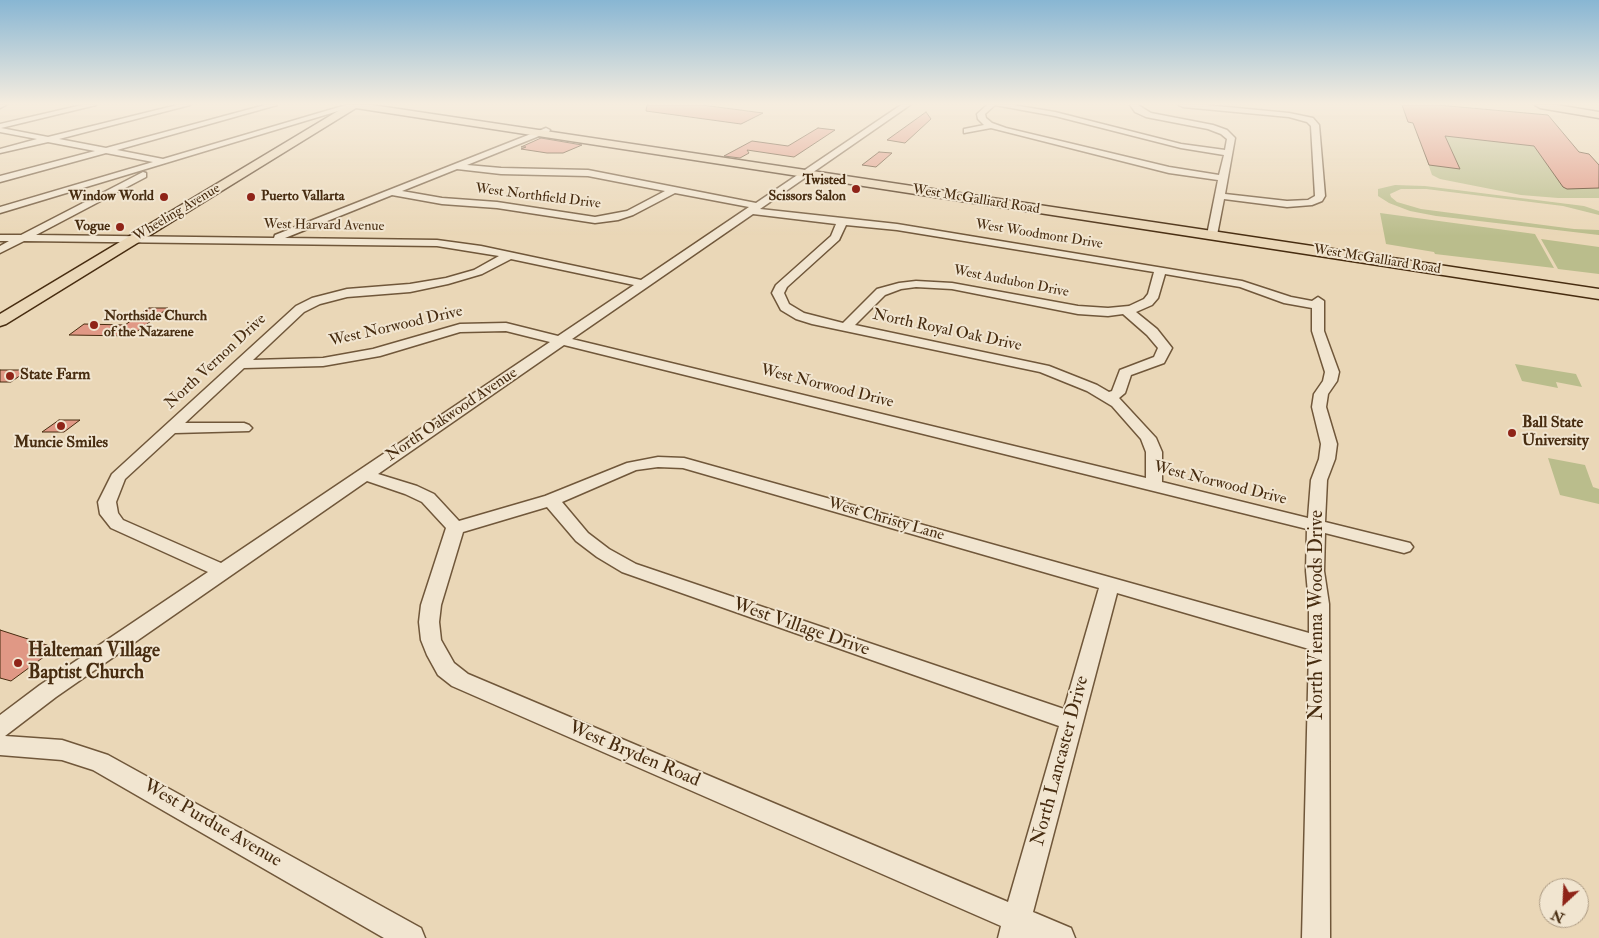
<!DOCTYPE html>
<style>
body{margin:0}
#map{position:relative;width:1599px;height:938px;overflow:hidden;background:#ead7b7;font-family:"IM FELL Double Pica",serif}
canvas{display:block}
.north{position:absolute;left:1539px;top:878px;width:50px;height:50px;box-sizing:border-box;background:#f1e5d0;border:1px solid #ad9b83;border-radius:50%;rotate:205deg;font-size:14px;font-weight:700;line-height:20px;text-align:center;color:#472c10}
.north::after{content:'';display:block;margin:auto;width:18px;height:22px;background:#8f2418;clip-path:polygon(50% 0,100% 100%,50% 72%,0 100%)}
</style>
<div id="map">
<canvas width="1599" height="938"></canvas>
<div class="north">N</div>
</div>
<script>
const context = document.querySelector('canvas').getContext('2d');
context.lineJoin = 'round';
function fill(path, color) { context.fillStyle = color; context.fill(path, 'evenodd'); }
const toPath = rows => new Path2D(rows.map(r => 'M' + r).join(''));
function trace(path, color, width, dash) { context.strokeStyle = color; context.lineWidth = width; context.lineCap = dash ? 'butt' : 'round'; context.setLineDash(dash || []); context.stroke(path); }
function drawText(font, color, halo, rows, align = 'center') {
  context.font = font + ' "IM FELL Double Pica",serif'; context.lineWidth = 4; context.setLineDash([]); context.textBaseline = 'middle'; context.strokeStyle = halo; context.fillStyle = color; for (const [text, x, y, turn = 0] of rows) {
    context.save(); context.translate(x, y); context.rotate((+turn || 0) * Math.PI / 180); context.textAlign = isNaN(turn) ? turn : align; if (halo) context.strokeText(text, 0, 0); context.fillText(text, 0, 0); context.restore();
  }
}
const green = toPath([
 [1441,127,1527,135,1589,175,1599,188,1599,198,1558,198,1521,195,1440,179,1432,175,1419,137,1447,140],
 [1395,185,1425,186,1584,206,1599,211,1599,215,1563,206,1426,189,1401,189,1390,194,1391,197,1397,202,1421,209,1574,229,1599,230,1599,235,1436,216,1410,211,1389,203,1378,196,1378,189],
 [1380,213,1535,234,1554,268,1435,254,1434,252,1386,244],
 [1541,239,1599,247,1599,274,1558,269],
 [1515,364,1576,374,1582,387,1556,382,1558,388,1522,381],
 [1548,458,1585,465,1593,487,1599,489,1599,504,1560,495]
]);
const building = toPath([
 [647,105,702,105,763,113,741,124,646,111,647,105],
 [1402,105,1438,105,1548,115,1579,152,1589,154,1599,165,1599,188,1567,189,1563,187,1534,146,1445,136,1460,169,1429,165,1413,123,1408,122,1402,105],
 [926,112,931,119,905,143,887,140,926,112],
 [818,128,835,130,794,157,747,150,749,153,740,158,724,156,752,141,788,146,818,128],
 [541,138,582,145,563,153,547,153,521,149,526,147,521,147,541,138],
 [879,152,892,153,876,167,862,165,879,152],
 [149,308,168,308,131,336,69,335,84,324,125,325,149,308],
 [0,370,28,370,11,382,0,382,0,370],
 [59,420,80,420,64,432,42,432,59,420],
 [0,630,56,648,11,681,0,678,0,630]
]);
const minor = toPath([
 [0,105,6,105,0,108,0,105],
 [82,105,96,105,1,128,48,137,177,105,190,105,59,139,106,148,265,105,277,105,117,150,163,159,346,105,358,105,0,213,0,207,153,162,106,153,0,182,0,176,95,151,48,142,0,153,0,149,37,139,0,132,0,124,82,105],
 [901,105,910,105,760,209,897,224,1242,281,1291,297,1312,301,1318,297,1324,301,1324,331,1339,372,1337,381,1328,394,1326,407,1337,444,1335,459,1327,480,1325,522,1410,543,1413,547,1410,551,1404,553,1325,533,1324,571,1329,604,1330,938,1302,938,1309,649,1117,593,1033,912,1071,928,1075,938,998,938,1001,926,452,686,438,675,427,655,421,640,419,622,421,605,446,528,422,502,405,494,367,481,56,697,5,736,62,740,108,755,421,928,425,938,384,938,93,770,62,760,0,755,0,715,40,685,208,572,111,528,100,514,98,502,112,474,296,306,312,298,347,289,410,284,446,278,474,270,499,256,437,246,24,241,0,253,0,246,9,241,0,241,0,235,21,235,143,172,146,173,146,177,36,235,274,238,275,235,546,128,550,130,549,132,467,165,501,168,588,170,756,203,901,105],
 [457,169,501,174,588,176,665,191,627,211,595,217,497,202,442,198,402,191,457,169],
 [675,193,749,207,641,280,481,246,437,240,285,238,392,195,442,204,497,208,595,223,618,220,633,215,675,193],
 [753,214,836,224,831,236,776,285,772,293,781,310,796,319,812,324,1040,372,1087,391,1112,406,1141,439,1146,452,1146,478,572,339,753,214],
 [846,225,897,230,1154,272,1148,294,1144,299,1129,306,1108,308,1078,306,952,283,916,281,899,283,877,289,843,323,804,313,789,304,784,293,787,287,839,240,846,225],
 [511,259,634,285,558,336,506,323,460,324,373,349,323,358,253,360,304,312,320,304,347,297,410,292,448,284,482,274,511,259],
 [1165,274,1240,287,1284,303,1312,308,1312,331,1325,372,1323,381,1314,394,1312,407,1321,444,1319,459,1311,480,1308,518,1162,482,1162,452,1156,438,1119,398,1125,393,1131,375,1164,363,1172,348,1157,329,1136,312,1152,305,1158,298,1165,274],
 [916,287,952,289,1078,314,1108,316,1123,314,1147,335,1158,348,1154,357,1120,370,1112,391,1109,392,1097,385,1049,366,855,325,885,295,901,289,916,287],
 [506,331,550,342,221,563,123,520,118,513,116,502,125,479,175,433,249,431,252,428,249,425,244,423,185,423,244,368,323,366,380,356,460,332,506,331],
 [564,345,1307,529,1306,571,1309,604,1309,633,684,458,658,457,627,463,545,496,459,521,434,494,417,486,378,474,564,345],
 [658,467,683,468,1099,588,1064,709,636,564,609,549,588,533,562,502,636,470,658,467],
 [547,507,576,541,597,557,622,572,1059,726,1008,902,468,674,454,663,441,640,439,622,441,605,463,532,547,507],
 [987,105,995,105,985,114,986,118,992,123,1006,128,1169,167,1219,175,1224,155,1181,148,1055,116,995,105,1013,105,1055,112,1181,144,1225,150,1227,139,1221,134,1208,129,1146,117,1135,112,1130,105,1138,105,1151,113,1213,125,1227,130,1235,138,1225,194,1287,201,1308,200,1315,196,1311,126,1307,122,1289,117,1183,107,1179,105,1206,105,1289,113,1313,118,1319,125,1325,196,1322,201,1312,205,1287,207,1224,199,1217,235,1216,237,1208,237,1207,235,1218,180,1169,173,991,128,964,133,964,129,984,125,978,119,977,114,987,105]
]);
const major = toPath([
 [348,105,372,105,1599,289,1599,299,356,108,6,324,0,326,0,314,348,105],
 [1535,105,1557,105,1599,112,1599,118,1540,108,1535,105]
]);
const markers = [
 [856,189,5,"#8f2418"],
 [164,197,5,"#8f2418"],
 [251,197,5,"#8f2418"],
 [120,227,5,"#8f2418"],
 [94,325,5,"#8f2418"],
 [10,376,5,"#8f2418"],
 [61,426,5,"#8f2418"],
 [1512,433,5,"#8f2418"],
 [18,663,5,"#8f2418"]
];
const farPoinames = [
 ["Twisted",846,181],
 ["Scissors Salon",846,197],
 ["Window World",154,197],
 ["Puerto Vallarta",261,197,"left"],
 ["Vogue",110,227],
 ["Northside Church",104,317,"left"],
 ["of the Nazarene",104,333,"left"]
];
const farStreetnames = [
 ["West Northfield Drive",538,197,7],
 ["West McGalliard Road",976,200,9],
 ["Wheeling Avenue",177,213,-31],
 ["West Harvard Avenue",324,226,1],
 ["West Woodmont Drive",1039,235,9],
 ["West McGalliard Road",1377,260,9],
 ["West Audubon Drive",1011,282,11]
];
const streetNames = [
 ["West Norwood Drive",396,327,-13],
 ["North Royal Oak Drive",947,331,12],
 ["North Vernon Drive",216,362,-43],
 ["West Norwood Drive",827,387,14],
 ["North Oakwood Avenue",452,415,-34],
 ["West Norwood Drive",1220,484,14],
 ["West Christy Lane",886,520,16]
];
const poiNames = [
 ["State Farm",20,376],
 ["Ball State",1522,424],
 ["University",1522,442],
 ["Muncie Smiles",61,444,"center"]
];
const nearStreetnames = [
 ["North Vienna Woods Drive",1318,615,-90],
 ["West Village Drive",801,628,19],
 ["West Bryden Road",634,755,23],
 ["North Lancaster Drive",1061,761,-75],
 ["West Purdue Avenue",212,824,30]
];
const nearPoinames = [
 ["Halteman Village",28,652],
 ["Baptist Church",28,674]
];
fill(green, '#babd8c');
fill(building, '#e09885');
trace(building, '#472c10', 1);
trace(minor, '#70573a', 3);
trace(major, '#472c10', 3);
fill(minor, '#f1e5d0');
fill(major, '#ead7b7');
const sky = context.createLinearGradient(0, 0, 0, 236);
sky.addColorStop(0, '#88b6d3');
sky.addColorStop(0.44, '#f6eddf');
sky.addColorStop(1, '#f6eddf00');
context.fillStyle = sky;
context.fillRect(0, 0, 1599, 236);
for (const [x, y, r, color] of markers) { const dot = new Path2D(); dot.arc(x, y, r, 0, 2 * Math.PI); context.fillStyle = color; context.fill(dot); trace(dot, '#f1e5d0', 2); }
drawText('bold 14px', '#472c10', '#f1e5d0', farPoinames, 'right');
drawText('14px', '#472c10', '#f1e5d0', farStreetnames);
drawText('16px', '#472c10', '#f1e5d0', streetNames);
drawText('bold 16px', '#472c10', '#f1e5d0', poiNames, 'left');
drawText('19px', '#472c10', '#f1e5d0', nearStreetnames);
drawText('bold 19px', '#472c10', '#f1e5d0', nearPoinames, 'left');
</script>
